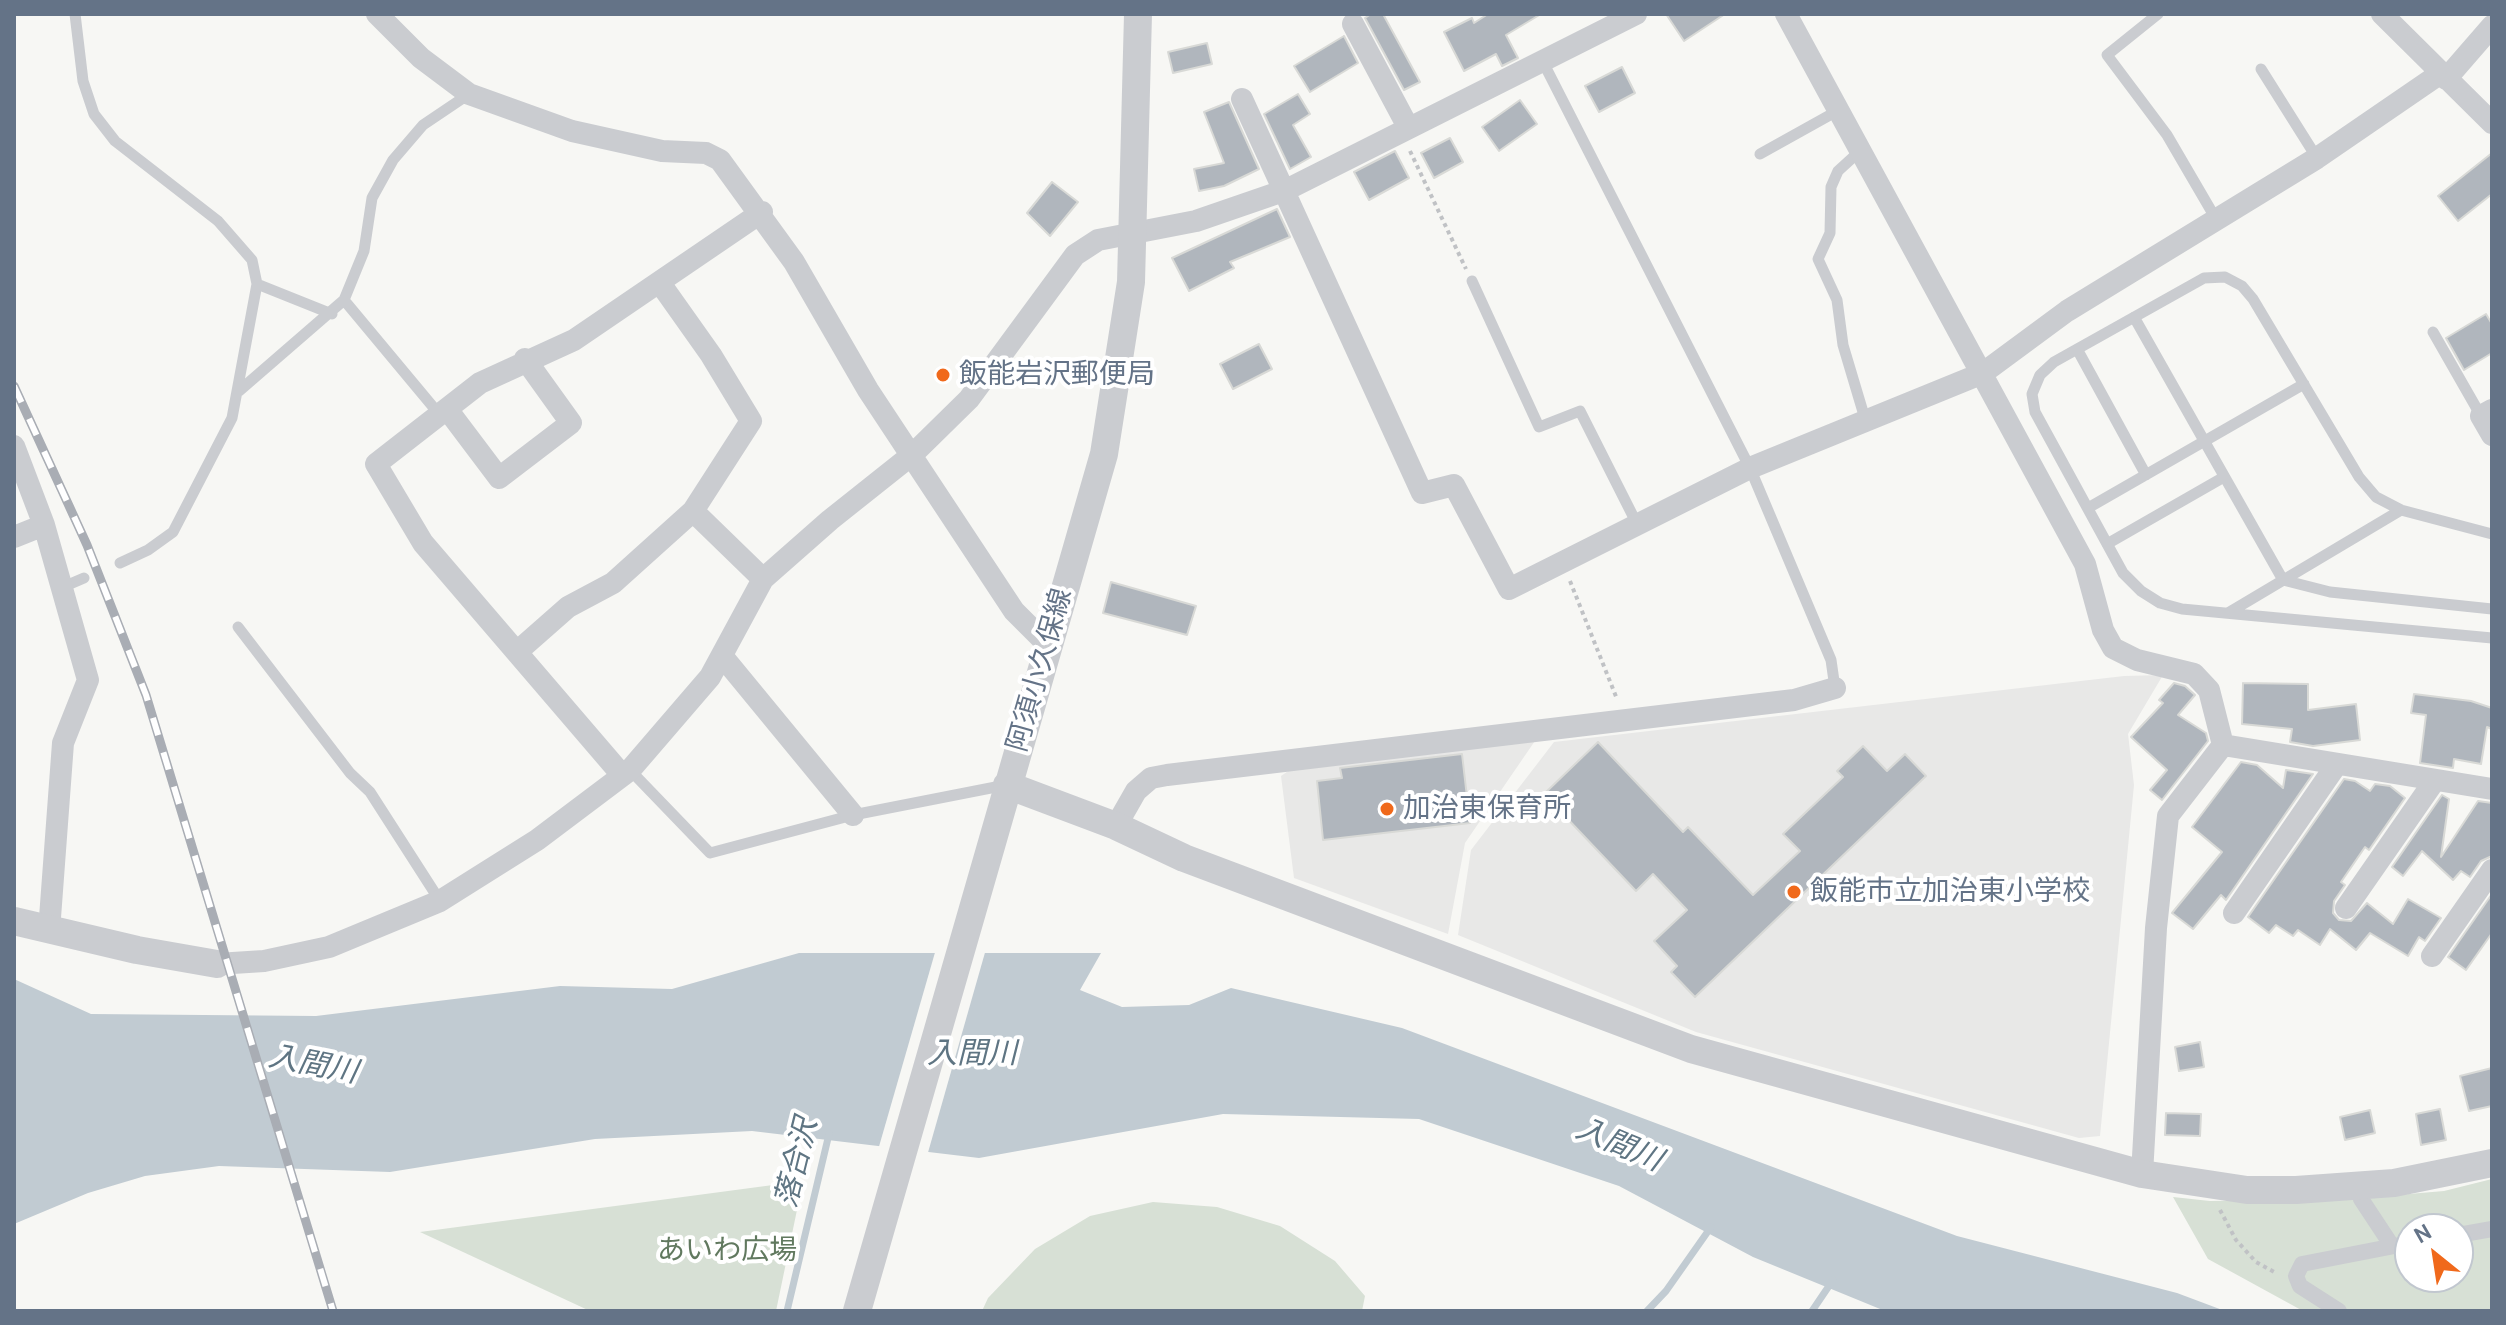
<!DOCTYPE html>
<meta charset="utf-8">
<style>
body{margin:0}
#map{position:relative;width:2506px;height:1325px;overflow:hidden;background:#f7f7f4;font-family:Cabin,sans-serif}
canvas{display:block}
.frame{position:absolute;inset:0;border:16px solid #647387;pointer-events:none}
.north{position:absolute;left:2394px;top:1213px;width:80px;height:80px;box-sizing:border-box;background:#fff;border:2px solid #c1c7cf;border-radius:50%;rotate:330deg;font-size:22px;font-weight:700;line-height:32px;text-align:center;color:#647387}
.north::after{content:'';display:block;margin:auto;width:28px;height:36px;background:#f0691b;clip-path:polygon(50% 0,100% 100%,50% 72%,0 100%)}
</style>
<div id="map">
<canvas width="2506" height="1325"></canvas>
<div class="frame"></div>
<div class="north">N</div>
</div>
<script>
const context = document.querySelector('canvas').getContext('2d');
context.lineJoin = 'round';
function fill(path, color) { context.fillStyle = color; context.fill(path, 'evenodd'); }
const toPath = rows => new Path2D(rows.map(r => 'M' + r).join(''));
function trace(path, color, width, dash) { context.strokeStyle = color; context.lineWidth = width; context.lineCap = dash ? 'butt' : 'round'; context.setLineDash(dash || []); context.stroke(path); }
function drawText(font, color, halo, rows, align = 'center') {
  context.font = font + ' Cabin,"Noto Sans JP",sans-serif'; context.lineWidth = 8; context.setLineDash([]); context.textBaseline = 'middle'; context.strokeStyle = halo; context.fillStyle = color; for (const [text, x, y, turn = 0] of rows) {
    context.save(); context.translate(x, y); context.rotate((+turn || 0) * Math.PI / 180); context.textAlign = isNaN(turn) ? turn : align; if (halo) context.strokeText(text, 0, 0); context.fillText(text, 0, 0); context.restore();
  }
}
const built = toPath([
 [2163,675,2128,734,2134,785,2100,1136,2079,1138,1696,1032,1458,935,1471,850,1554,742,2124,676],
 [1539,735,1465,843,1448,934,1294,878,1281,776,1297,765]
]);
const green = toPath([
 [2492,1179,2492,1311,2303,1311,2208,1259,2173,1197,2210,1201,2350,1199,2444,1191],
 [2410,1229,2458,1229,2458,1277,2410,1277],
 [803,1181,776,1311,590,1311,420,1232],
 [1153,1202,1217,1207,1280,1226,1335,1261,1365,1296,1362,1311,982,1311,988,1298,1035,1249,1090,1216]
]);
const water = toPath([
 [799,953,1101,953,1080,990,1122,1007,1189,1005,1231,988,1402,1028,1957,1236,2177,1293,2225,1311,1885,1311,1753,1257,1619,1186,1419,1119,1223,1114,979,1158,752,1131,595,1139,390,1172,219,1166,145,1176,88,1193,14,1224,14,979,91,1014,316,1016,560,986,672,989]
]);
const pier = toPath([
 [936,949,986,949,927,1156,878,1150]
]);
const stream = toPath([
 [787,1311,829,1134],
 [1647,1311,1666,1291,1711,1227],
 [1812,1311,1833,1280]
]);
const building = toPath([
 [1371,14,1383,14,1420,82,1404,90,1365,18,1371,14],
 [1488,14,1541,14,1506,35,1518,58,1502,66,1496,54,1464,71,1444,32,1472,18,1474,23,1488,14],
 [1666,14,1725,14,1684,41,1666,14],
 [1344,36,1358,63,1310,92,1294,66,1344,36],
 [1207,43,1212,64,1173,73,1168,52,1207,43],
 [1622,67,1635,93,1599,112,1585,86,1622,67],
 [1298,94,1310,114,1293,125,1311,157,1290,169,1264,114,1298,94],
 [1520,100,1537,124,1499,151,1482,127,1520,100],
 [1229,102,1259,169,1224,186,1199,191,1194,169,1224,163,1204,112,1229,102],
 [1450,138,1463,162,1434,178,1421,153,1450,138],
 [1395,151,1409,178,1369,200,1354,172,1395,151],
 [2492,153,2492,194,2458,221,2438,196,2492,153],
 [1052,182,1078,202,1050,236,1027,213,1052,182],
 [1277,209,1290,237,1230,262,1234,268,1189,291,1172,258,1277,209],
 [2486,314,2492,324,2492,353,2464,370,2446,338,2486,314],
 [1259,344,1272,369,1233,389,1220,364,1259,344],
 [1111,582,1196,606,1187,635,1103,613,1111,582],
 [2174,683,2185,686,2195,695,2178,715,2206,733,2208,741,2162,800,2150,790,2167,770,2131,737,2163,703,2159,700,2174,683],
 [2243,683,2308,684,2308,710,2356,704,2360,740,2313,746,2290,742,2292,729,2242,724,2243,683],
 [2414,694,2471,701,2492,708,2492,729,2487,727,2481,764,2454,759,2453,768,2420,763,2426,715,2411,713,2414,694],
 [1598,742,1683,832,1688,827,1753,895,1800,851,1783,834,1843,777,1837,771,1863,746,1887,771,1905,754,1926,776,1695,997,1671,972,1677,966,1654,941,1687,910,1653,874,1636,891,1544,794,1598,742],
 [1462,754,1470,823,1323,840,1317,781,1342,778,1340,768,1462,754],
 [2241,762,2257,765,2283,788,2286,770,2313,774,2226,900,2221,895,2193,929,2172,913,2222,852,2192,827,2241,762],
 [2344,779,2355,781,2370,791,2375,784,2390,786,2405,798,2369,850,2365,847,2341,882,2345,885,2334,901,2333,913,2339,920,2351,921,2367,903,2393,924,2408,899,2441,918,2425,941,2419,937,2408,956,2370,933,2356,950,2330,929,2320,945,2298,930,2293,936,2276,925,2269,933,2248,917,2344,779],
 [2442,795,2449,799,2441,857,2478,801,2492,803,2492,856,2481,861,2470,877,2461,871,2453,880,2422,851,2403,876,2392,867,2442,795],
 [2492,894,2492,933,2466,970,2448,957,2492,894],
 [2200,1042,2204,1067,2179,1071,2175,1047,2200,1042],
 [2492,1068,2492,1106,2469,1111,2460,1076,2492,1068],
 [2440,1109,2446,1140,2421,1145,2416,1114,2440,1109],
 [2370,1110,2375,1133,2345,1140,2340,1117,2370,1110],
 [2166,1113,2201,1114,2200,1136,2165,1135,2166,1113]
]);
const path = toPath([
 [1410,151,1466,269],
 [1570,581,1617,699],
 [2220,1210,2236,1240,2256,1262,2276,1273]
]);
const service = toPath([
 [75,14,83,81,94,114,115,141,218,221,252,260,257,284,232,418,173,532,148,550,120,563],
 [2158,14,2107,55,2167,135,2216,219],
 [1543,62,1750,468,1831,660,1835,688],
 [2261,69,2317,158],
 [1861,150,1838,171,1831,187,1830,233,1818,259,1837,300,1843,345,1866,422],
 [1760,154,1839,110],
 [1472,281,1539,427,1580,411,1636,522],
 [257,284,332,314],
 [344,300,439,414],
 [2134,317,2283,580,2330,592,2492,609],
 [2433,332,2481,416],
 [2077,349,2146,475],
 [239,391,344,300,364,251,372,198,393,160,423,125,469,94],
 [2088,508,2304,384],
 [2492,534,2401,510,2376,497,2359,477,2253,299,2242,286,2225,277,2204,278,2054,362,2040,375,2032,394,2035,412,2123,573,2141,591,2160,603,2182,609,2492,638],
 [2107,544,2224,477],
 [63,587,84,578],
 [2228,613,2401,510],
 [238,627,350,773,370,792,440,901],
 [630,770,710,853,853,815,1006,785]
]);
const pedestrian = toPath([
 [2361,1199,2392,1246],
 [2458,1235,2492,1229],
 [2339,1311,2300,1286,2296,1276,2302,1264,2410,1243]
]);
const minor = toPath([
 [377,14,421,58,469,94,572,131,662,151,706,153,720,160,794,262,868,390,1014,611,1047,644],
 [1786,14,2085,564,2103,630,2113,648,2137,660,2194,674,2209,690,2223,745,2168,816,2156,928,2142,1174],
 [2382,14,2492,123],
 [1353,24,1408,127],
 [2446,79,2492,26],
 [1242,99,1422,493,1454,485,1509,589,1750,468,1983,373,2067,311,2317,158,2441,73],
 [660,283,711,355,751,421,693,511],
 [447,409,499,478,571,423,525,359],
 [2492,410,2481,416,2492,435],
 [14,446,44,525,88,680,63,743,49,931],
 [14,537,44,525],
 [518,651,568,607,613,583,693,511,763,579],
 [723,657,853,815],
 [2223,745,2492,789],
 [622,775,423,543,376,464,480,383,574,340,762,212],
 [1116,826,1136,791,1151,778,1167,775,1794,700,1835,688],
 [2346,908,2435,780],
 [2234,913,2337,764],
 [2432,956,2492,870],
 [217,964,264,961,329,947,440,901,537,840,630,770,710,677,763,579,830,520,913,454,969,399,1075,255,1098,240,1196,221,1286,190,1636,14]
]);
const tertiary = toPath([
 [1007,785,1116,826,1184,858,1691,1049,2142,1174,2247,1190,2296,1190,2394,1183,2492,1163],
 [14,921,137,950,217,964],
 [857,1311,1104,454,1131,282,1138,14]
]);
const rail = toPath([
 [14,386,87,545,146,695,333,1311]
]);
const markers = [
 [943,375,8,"#f0691b"],
 [1387,809,8,"#f0691b"],
 [1794,892,8,"#f0691b"]
];
const poiNames = [
 ["飯能岩沢郵便局",959,375],
 ["加治東保育所",1403,809],
 ["飯能市立加治東小学校",1810,892]
];
const streetNames = [
 ["阿須小久保線",1040,670,-74]
];
const parkNames = [
 ["あいわ広場",727,1251]
];
const waterNames = [
 ["入間川",972,1054],
 ["入間川",313,1065,11],
 ["入間川",1619,1145,23],
 ["落合沢",797,1163,-76]
];
fill(built, '#e8e8e7');
fill(green, '#d7e0d5');
fill(water, '#c1cbd2');
fill(pier, '#f7f7f4');
trace(stream, '#c1cbd2', 7);
fill(building, '#b0b6bd');
trace(building, '#d8d9d6', 2);
trace(path, '#c0c2c5', 4, [4, 4]);
trace(service, '#caccd0', 11);
trace(pedestrian, '#caccd0', 16);
trace(minor, '#caccd0', 22);
trace(tertiary, '#caccd0', 28);
trace(rail, '#a9adb4', 9);
trace(rail, '#fff', 6, [18]);
for (const [x, y, r, color] of markers) { const dot = new Path2D(); dot.arc(x, y, r, 0, 2 * Math.PI); context.fillStyle = color; context.fill(dot); trace(dot, '#fff', 3); }
drawText('28px', '#647387', '#fff', poiNames, 'left');
drawText('28px', '#647387', '#fff', streetNames);
drawText('28px', '#61795f', '#fff', parkNames);
drawText('italic 30px', '#5f7583', '#fff', waterNames);
</script>
